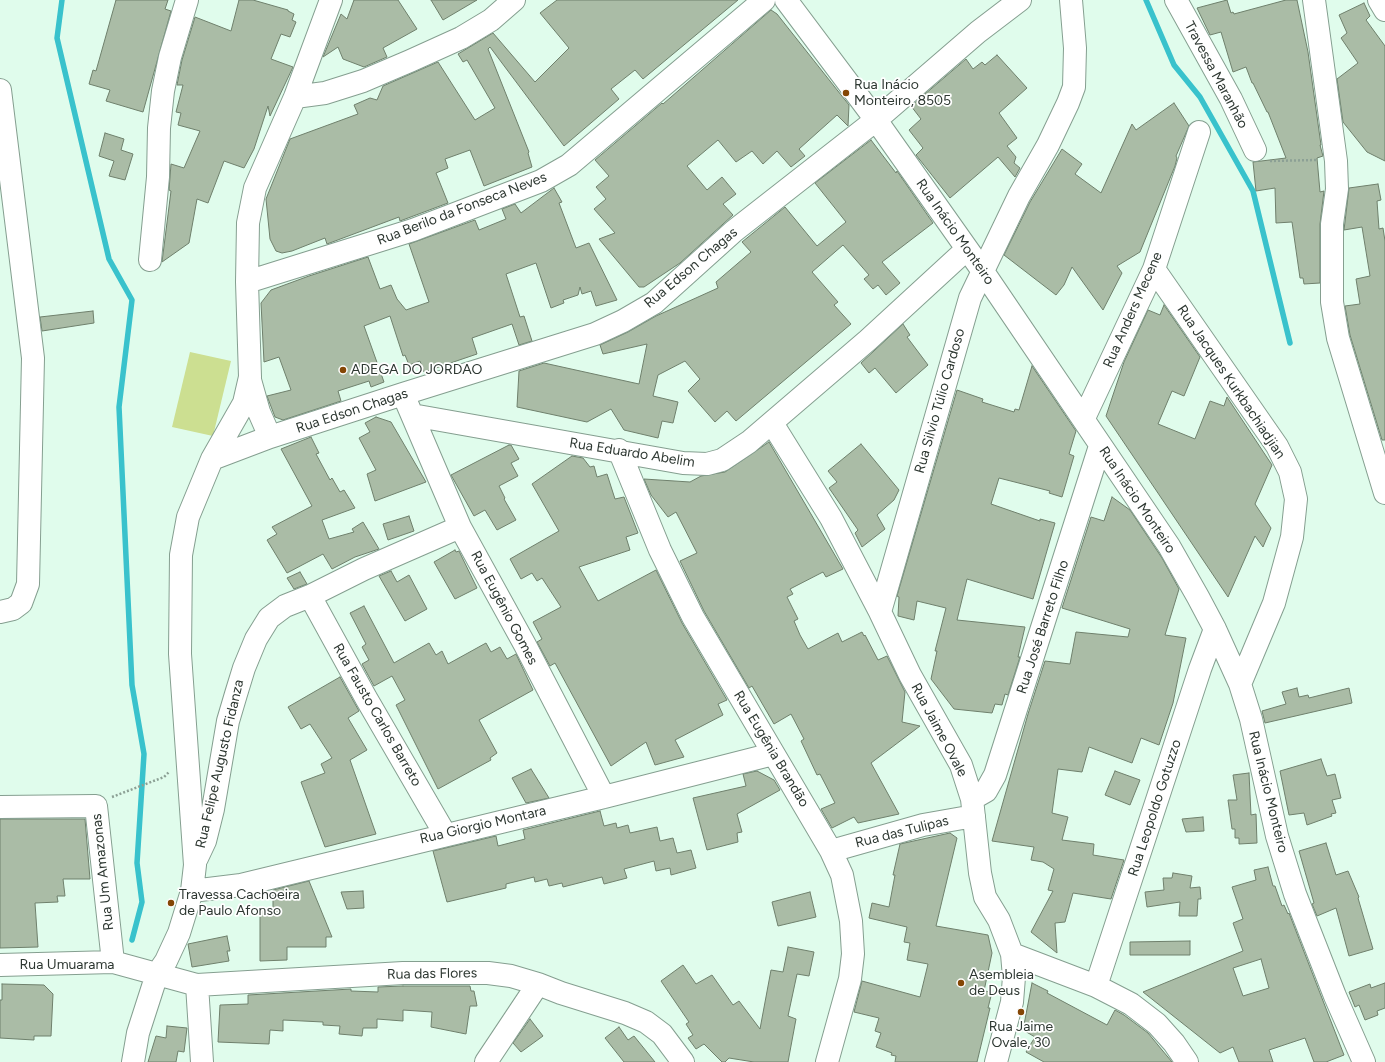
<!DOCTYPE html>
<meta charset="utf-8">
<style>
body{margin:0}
canvas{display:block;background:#e0fcec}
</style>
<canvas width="1385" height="1062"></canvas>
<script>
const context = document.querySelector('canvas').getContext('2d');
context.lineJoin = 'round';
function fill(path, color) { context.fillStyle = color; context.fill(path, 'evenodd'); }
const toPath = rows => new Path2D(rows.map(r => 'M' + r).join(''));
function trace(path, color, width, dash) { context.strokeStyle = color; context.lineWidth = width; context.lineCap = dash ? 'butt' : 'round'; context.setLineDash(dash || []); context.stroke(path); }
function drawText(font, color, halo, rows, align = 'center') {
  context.font = font + ' Figtree,sans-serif'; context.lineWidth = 3.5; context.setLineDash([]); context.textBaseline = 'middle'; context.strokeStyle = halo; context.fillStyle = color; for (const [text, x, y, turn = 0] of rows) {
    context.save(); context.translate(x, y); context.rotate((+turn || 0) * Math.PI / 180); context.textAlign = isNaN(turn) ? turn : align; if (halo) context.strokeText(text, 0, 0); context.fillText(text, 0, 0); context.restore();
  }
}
const green = toPath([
 [190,352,231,361,213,436,172,427]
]);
const stream = toPath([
 [62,0,57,38,109,259,132,300,119,407,132,685,144,754,137,863,142,902,132,940],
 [1146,0,1174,65,1200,97,1253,191,1290,343]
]);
const building = toPath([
 [116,0,168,0,165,9,171,11,143,112,106,101,110,90,89,84,93,70,96,71,116,0],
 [239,0,253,0,288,10,288,11,294,14,292,20,296,22,290,37,281,34,271,59,293,67,270,116,268,106,254,149,244,168,224,161,208,203,197,199,189,243,162,262,171,191,169,190,171,164,184,168,200,131,178,125,181,113,176,112,183,85,177,85,182,60,195,17,231,31,239,0],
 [354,0,398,0,417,29,383,48,387,57,364,67,343,59,338,47,323,57,341,14,347,19,354,0],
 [431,0,477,0,443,20,431,0],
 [557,0,738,0,643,79,635,70,611,89,619,99,564,146,490,47,488,49,529,152,528,153,532,167,484,186,470,150,445,159,448,168,436,173,448,203,400,221,399,217,327,244,325,238,292,251,282,253,276,251,270,239,266,199,290,139,358,114,354,105,370,98,377,100,383,86,438,62,475,120,495,108,467,60,463,62,458,54,493,33,535,82,569,48,540,13,557,0],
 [1227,0,1231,13,1233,12,1234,14,1286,0,1297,0,1308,52,1321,145,1320,145,1323,156,1317,158,1320,192,1324,191,1320,224,1320,283,1304,284,1303,278,1300,278,1292,222,1276,223,1275,188,1256,191,1253,162,1286,158,1268,112,1267,112,1253,83,1252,83,1246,67,1233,72,1221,32,1210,35,1197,8,1227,0],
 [1364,3,1370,16,1366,20,1385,46,1385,161,1367,152,1343,122,1337,79,1358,63,1341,38,1347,33,1339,15,1364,3],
 [771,10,777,14,849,105,848,126,837,115,799,149,805,156,791,167,777,151,763,164,752,151,736,162,718,140,687,166,707,190,722,177,736,194,723,204,733,215,680,263,644,287,639,287,599,239,615,233,594,209,606,199,596,187,609,176,595,160,662,103,663,104,771,10],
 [997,55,1027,88,999,113,1017,138,1007,146,1016,157,1014,163,1020,168,1015,177,998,157,950,198,916,155,923,148,909,130,921,119,911,106,966,59,973,69,982,62,985,65,997,55],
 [1174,103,1189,126,1176,156,1177,158,1175,166,1140,252,1117,266,1122,273,1103,310,1072,267,1064,285,1056,295,1004,255,1030,202,1062,149,1082,164,1075,174,1101,193,1132,124,1136,130,1174,103],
 [105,133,124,139,121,150,133,154,125,180,109,176,114,161,99,156,105,133],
 [871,140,896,173,897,171,933,223,882,262,900,283,886,295,878,285,873,289,864,279,869,275,843,245,812,272,838,302,834,305,851,324,736,421,727,411,715,422,688,391,700,379,685,361,658,375,653,396,678,402,673,423,662,421,658,438,624,430,611,409,587,422,517,407,519,371,544,363,639,384,647,344,603,354,600,345,628,332,656,316,718,288,716,282,751,252,742,242,785,207,817,246,846,222,815,183,871,140],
 [1378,184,1381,200,1377,201,1379,229,1383,228,1385,241,1385,440,1382,440,1350,335,1345,306,1360,304,1356,279,1370,276,1362,227,1344,230,1349,188,1378,184],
 [554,188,562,202,559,203,576,248,589,243,617,300,596,306,591,291,582,294,580,287,578,295,563,300,564,303,551,308,536,263,506,274,520,317,524,316,532,341,519,345,512,324,472,338,477,354,424,372,420,361,409,365,405,355,403,356,390,316,364,326,384,382,371,387,369,381,338,391,341,401,283,420,275,417,267,396,291,390,279,357,264,362,261,303,271,290,309,276,368,257,380,289,391,285,397,299,406,310,429,302,409,244,475,220,479,230,506,219,502,209,515,204,521,213,554,188],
 [1164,305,1200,357,1184,396,1172,391,1158,424,1195,439,1210,401,1224,406,1227,397,1272,465,1255,504,1271,528,1263,547,1255,536,1228,597,1106,416,1124,362,1148,310,1160,315,1164,305],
 [93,311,94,323,42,331,40,317,93,311],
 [903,324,910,335,907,337,928,365,896,393,875,368,869,373,861,363,903,324],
 [1032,366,1076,431,1069,454,1074,456,1062,497,1049,493,1050,491,999,478,991,504,1040,521,1040,519,1055,523,1033,599,967,579,957,620,1025,627,1018,657,1020,657,1008,695,1005,694,1002,705,995,704,992,713,954,709,931,679,937,651,935,651,946,608,917,601,914,620,898,616,899,597,897,596,957,390,983,399,982,402,1014,412,1015,409,1019,410,1032,366],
 [376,417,391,422,426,482,375,501,367,474,376,470,359,438,370,432,365,423,376,417],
 [311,437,319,453,316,454,330,480,332,478,340,492,344,490,355,508,322,520,329,539,354,532,352,529,363,522,379,549,355,557,332,569,323,554,287,573,267,540,277,534,272,527,312,506,281,449,311,437],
 [769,442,843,569,826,577,823,572,790,589,793,594,787,597,798,619,794,621,800,635,808,649,838,633,842,642,862,632,864,636,865,635,878,660,887,656,905,692,902,722,920,726,871,763,899,814,858,823,854,817,832,828,821,809,835,803,820,774,817,775,801,741,804,739,791,714,774,724,752,686,749,688,704,611,680,561,697,553,676,512,668,517,651,495,644,479,690,482,701,476,725,472,769,442],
 [861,444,899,490,894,500,877,515,885,529,862,547,855,533,858,530,829,488,837,482,828,471,861,444],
 [509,445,511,445,519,459,511,463,518,476,499,486,505,498,504,499,516,520,497,530,485,510,474,516,451,475,509,445],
 [572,456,583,458,590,467,594,466,597,477,607,474,615,499,624,497,638,533,626,537,630,550,579,567,598,601,656,570,682,623,727,700,718,704,723,715,675,740,684,757,655,765,646,742,611,766,555,663,550,666,537,642,542,639,533,622,561,607,542,578,537,581,532,573,521,579,510,559,559,531,532,484,572,456],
 [1112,497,1130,510,1162,558,1179,589,1165,635,1186,638,1173,703,1159,745,1141,738,1132,763,1089,747,1082,772,1058,769,1052,813,1068,817,1062,840,1094,844,1093,855,1124,860,1111,899,1073,893,1065,922,1055,923,1057,953,1031,932,1053,891,1048,890,1054,869,1043,862,1031,860,1034,847,992,841,1028,714,1045,661,1070,664,1076,632,1128,637,1130,629,1062,608,1091,517,1104,521,1112,497],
 [409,516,414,531,388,540,383,524,409,516],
 [455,550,456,552,459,551,477,588,455,599,434,562,455,550],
 [391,571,397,582,409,575,427,609,405,621,379,576,391,571],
 [300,572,307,584,294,589,287,578,300,572],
 [364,606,394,663,429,643,436,655,442,651,448,664,486,643,491,652,500,647,507,659,516,654,533,690,479,720,497,753,490,758,491,760,438,789,396,705,405,700,392,676,374,686,362,664,369,660,362,647,366,644,350,613,364,606],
 [340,677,359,711,348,718,367,750,350,760,376,834,325,847,301,782,325,773,321,764,332,758,310,724,301,729,288,707,340,677],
 [1297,688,1299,697,1308,695,1309,698,1349,688,1352,703,1265,723,1262,711,1286,704,1282,692,1297,688],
 [1321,759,1327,776,1335,774,1341,798,1332,800,1336,813,1331,814,1332,816,1307,825,1304,813,1289,815,1280,771,1321,759],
 [531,769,549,798,526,803,512,778,531,769],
 [757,771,774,780,780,790,737,814,742,832,737,833,738,842,707,850,693,798,746,786,743,774,757,771],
 [1115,771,1140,780,1130,805,1105,795,1115,771],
 [1249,773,1251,815,1256,814,1257,843,1239,844,1239,838,1235,838,1235,829,1232,829,1228,800,1237,800,1233,775,1249,773],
 [600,811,604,826,616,823,617,828,628,825,630,833,657,827,660,841,673,838,677,853,691,850,696,868,671,875,670,868,656,871,654,861,624,869,627,878,604,884,602,877,563,887,562,883,549,886,547,879,535,882,534,877,506,884,506,888,447,902,433,851,496,836,498,846,525,839,523,830,600,811],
 [1203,817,1204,831,1186,832,1182,819,1203,817],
 [0,819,85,819,90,879,63,879,65,896,57,896,58,902,35,903,38,947,0,948,0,819],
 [950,833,957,838,936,926,988,935,992,953,984,991,992,992,988,1008,990,1008,977,1062,895,1062,896,1056,891,1055,892,1053,876,1047,881,1033,875,1031,879,1018,854,1012,862,981,920,997,928,964,907,960,910,943,904,942,907,927,869,918,872,903,889,907,895,875,893,875,900,844,950,833],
 [1326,843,1336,875,1348,871,1359,897,1358,898,1373,949,1349,956,1336,908,1317,916,1312,904,1314,903,1299,851,1326,843],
 [1268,867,1273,886,1275,886,1282,906,1284,905,1288,914,1289,913,1344,1055,1326,1062,1314,1062,1305,1038,1269,1050,1273,1062,1239,1062,1233,1047,1220,1053,1143,992,1243,951,1233,923,1243,919,1232,887,1256,880,1254,870,1268,867],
 [1261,959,1269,988,1243,996,1233,968,1261,959],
 [1173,873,1192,876,1190,888,1200,887,1201,899,1198,899,1197,916,1179,916,1180,902,1147,907,1145,892,1164,890,1163,878,1172,878,1173,873],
 [309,881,332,937,326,937,326,947,287,947,287,960,260,961,260,909,273,909,273,890,309,881],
 [363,891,364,908,347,909,341,892,363,891],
 [810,892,816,917,778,926,772,902,810,892],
 [227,936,230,951,227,951,229,961,192,967,188,944,227,936],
 [1190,941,1190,955,1130,955,1130,942,1190,941],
 [788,947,814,952,809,976,797,974,788,1016,796,1019,788,1062,754,1062,729,1058,725,1062,722,1062,704,1044,696,1049,688,1038,693,1035,686,1024,689,1022,661,981,683,965,696,984,712,975,733,1005,739,1001,760,1029,771,970,783,972,788,947],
 [1032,983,1048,991,1047,993,1107,1025,1115,1010,1124,1015,1148,1033,1172,1062,1044,1062,1026,1052,1035,1037,1023,1030,1032,983],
 [1385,983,1385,1008,1377,1011,1378,1015,1365,1020,1359,1005,1355,1007,1349,992,1370,984,1371,988,1385,983],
 [2,984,44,985,53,994,51,1036,34,1036,34,1040,0,1038,0,1000,2,1000,2,984],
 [403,986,470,986,471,991,474,991,477,1006,470,1006,466,1034,431,1027,432,1012,403,1010,403,1021,377,1019,377,1028,363,1028,362,1036,339,1034,340,1026,323,1025,323,1022,283,1020,283,1031,270,1030,269,1044,218,1042,220,1005,248,1004,248,995,351,989,351,991,378,992,378,987,403,986],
 [530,1019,543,1036,521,1052,513,1043,530,1019],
 [167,1026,187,1028,184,1052,178,1051,176,1062,148,1062,156,1036,166,1038,167,1026],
 [619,1027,628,1040,634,1036,655,1062,624,1062,605,1038,619,1027]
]);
const path = toPath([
 [1270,161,1317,160],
 [112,797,164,777,169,772]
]);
const minor = toPath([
 [786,0,876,120,982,270,1169,546,1198,597,1215,629,1240,684,1251,719,1277,836,1295,894,1335,996,1364,1062],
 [1176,0,1231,99,1255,150],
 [1314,0,1336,161,1337,189,1332,224,1332,302,1338,338,1385,493],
 [1379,0,1385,10],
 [0,90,33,358,28,584,21,603,13,609,0,612],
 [295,97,325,93,363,81,410,61,461,38,491,20,514,0],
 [150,260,158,177,159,128,163,91,170,57,187,0],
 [1154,269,1277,446,1290,472,1296,499,1292,537,1274,603,1240,684],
 [247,282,413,230,541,181,569,165,764,0],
 [250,380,259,412,270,437],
 [403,394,412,415,683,463,707,464,722,460,749,442,868,340,967,249],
 [412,415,460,527,525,645,604,797],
 [1084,418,1154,269,1199,132],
 [772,423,831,518,880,612,910,675,961,765,972,799,980,873,985,897,999,920,1012,954,1014,977,1012,1002,996,1062],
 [619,450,660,550,693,617,831,851,842,875,851,921,853,954,850,979,827,1062],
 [212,459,270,437,403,394,595,334,623,321,654,303,734,231,876,120,978,32,1020,0],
 [310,596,366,698,445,834],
 [880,612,970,298,1019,196,1048,145,1068,103,1074,87,1075,48,1071,0],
 [972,799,986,791,995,775,1100,446],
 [0,807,96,806,113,962],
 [831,851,923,825,974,816],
 [197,858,205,841,213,809,228,721,236,694,244,668,256,639,269,618,285,606,310,596,364,569,460,527],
 [192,891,241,885,604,797,773,754],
 [1012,954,1096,986,1131,1004,1157,1024,1174,1043,1187,1062],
 [0,965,113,962,197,985,403,973,488,973,511,976,538,984,561,993,625,1013,646,1022,662,1034,683,1062],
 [197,985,202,1062],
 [1096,986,1200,669,1215,629],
 [133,1062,138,1033,157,974,166,961,179,933,192,891,195,865,180,654,181,555,188,517,212,459,244,403,250,377,247,282,248,223,255,188,295,97,331,0],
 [486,1062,538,984]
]);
const markers = [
 [846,93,4,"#844605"],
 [343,370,4,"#844605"],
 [171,903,4,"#844605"],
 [961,983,4,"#844605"],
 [1021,1012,4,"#844605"]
];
const streetNames = [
 ["Travessa Maranhão",1216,75,62],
 ["Rua Berilo da Fonseca Neves",462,209,-21],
 ["Rua Inácio Monteiro",955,232,55],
 ["Rua Edson Chagas",691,268,-40],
 ["Rua Anders Mecene",1133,310,-66],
 ["Rua Jacques Kurkbachiadjian",1231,382,56],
 ["Rua Silvio Túlio Cardoso",940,401,-74],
 ["Rua Edson Chagas",352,411,-18],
 ["Rua Eduardo Abelim",632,453,9],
 ["Rua Inácio Monteiro",1137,500,56],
 ["Rua Eugênio Gomes",504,608,62],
 ["Rua José Barreto Filho",1043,627,-72],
 ["Rua Fausto Carlos Barreto",377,715,60],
 ["Rua Jaime Ovale",939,730,62],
 ["Rua Eugênia Brandão",771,749,59],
 ["Rua Felipe Augusto Fidanza",220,764,-77],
 ["Rua Inácio Monteiro",1268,792,76],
 ["Rua Leopoldo Gotuzzo",1155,808,-72],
 ["Rua Giorgio Montara",483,825,-13],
 ["Rua das Tulipas",902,832,-14],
 ["Rua Um Amazonas",103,872,-96],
 ["Rua Umuarama",67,965],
 ["Rua das Flores",432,974,-1]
];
const poiNames = [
 ["Rua Inácio",854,85],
 ["Monteiro, 8505",854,101],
 ["ADEGA DO JORDAO",351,370],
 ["Travessa Cachoeira",179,895],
 ["de Paulo Afonso",179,911],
 ["Asembleia",969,975],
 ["de Deus",969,991],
 ["Rua Jaime",1021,1027,"center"],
 ["Ovale, 30",1021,1043,"center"]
];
fill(green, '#ccdf91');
trace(stream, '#39c2cc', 5.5);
fill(building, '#aabca6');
trace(building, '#6f806c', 1);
trace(minor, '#859f90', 24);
trace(path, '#8ca095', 2.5, [2, 2]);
trace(minor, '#fff', 22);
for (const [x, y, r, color] of markers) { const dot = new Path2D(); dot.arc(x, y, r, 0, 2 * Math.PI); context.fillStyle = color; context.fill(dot); trace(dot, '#fff', 1.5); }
drawText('14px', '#2d3731', '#fff', streetNames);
drawText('14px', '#2d3731', '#fff', poiNames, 'left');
</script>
